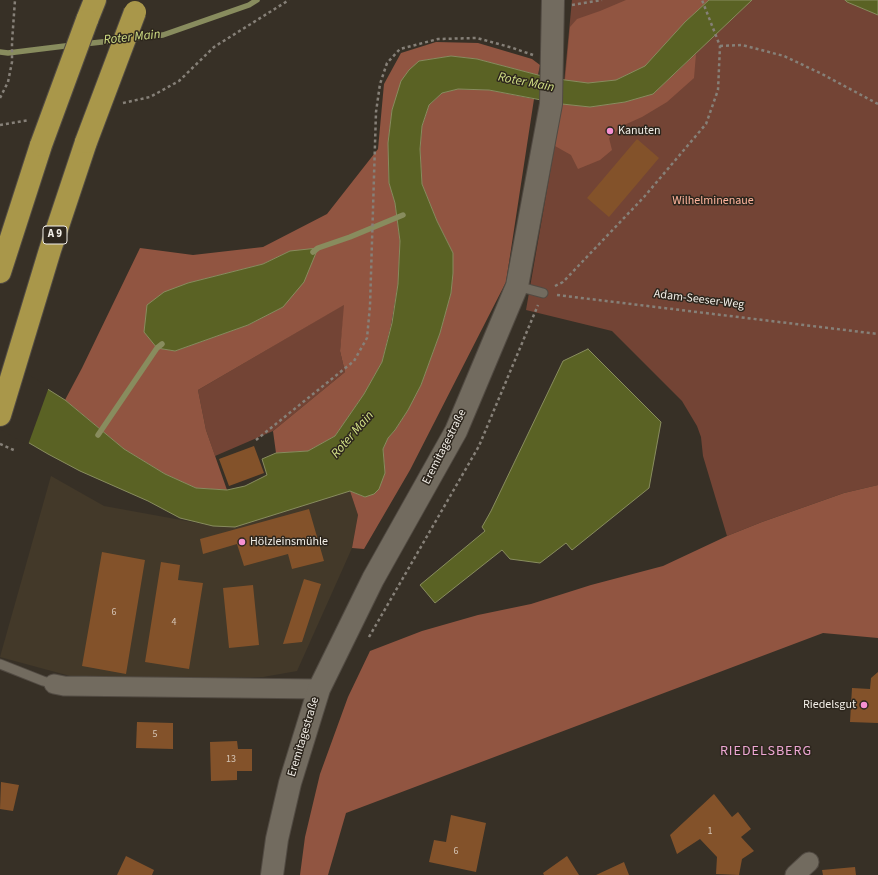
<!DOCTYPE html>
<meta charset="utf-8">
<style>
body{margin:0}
canvas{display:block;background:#373026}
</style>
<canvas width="878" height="875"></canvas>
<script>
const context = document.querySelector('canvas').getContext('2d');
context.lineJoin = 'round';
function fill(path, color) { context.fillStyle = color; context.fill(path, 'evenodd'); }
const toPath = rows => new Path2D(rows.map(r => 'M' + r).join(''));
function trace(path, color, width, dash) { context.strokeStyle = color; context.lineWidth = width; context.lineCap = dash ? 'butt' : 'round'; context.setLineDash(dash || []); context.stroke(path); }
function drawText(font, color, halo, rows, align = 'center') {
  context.font = font + ' "Source Sans 3",sans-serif'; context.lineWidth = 3; context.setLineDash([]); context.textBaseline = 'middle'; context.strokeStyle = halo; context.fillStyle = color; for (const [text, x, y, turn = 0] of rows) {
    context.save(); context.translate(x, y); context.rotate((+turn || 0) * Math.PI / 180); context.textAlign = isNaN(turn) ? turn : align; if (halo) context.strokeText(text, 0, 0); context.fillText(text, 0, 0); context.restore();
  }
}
const built = toPath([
 [51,476,104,506,214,526,235,527,350,491,358,515,352,548,297,671,263,677,138,679,74,677,0,657]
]);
const green = toPath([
 [572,0,878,0,878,485,844,493,762,522,727,536,703,456,701,437,697,426,682,401,612,331,526,310,562,104],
 [345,304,340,351,345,372,273,431,215,456,206,430,198,390]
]);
const forest = toPath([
 [626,0,709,0,685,22,645,66,616,80,588,83,565,80,570,27,577,19,600,11],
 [436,42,478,43,532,59,540,65,538,75,477,59,451,56,419,61,392,110,388,143,389,183,395,203,400,241,398,284,391,325,382,362,364,394,335,436,308,451,276,453,273,431,345,372,340,351,344,305,198,390,206,430,227,490,196,488,165,474,124,449,65,400,82,368,140,248,193,255,263,247,327,214,378,149,384,84,401,53],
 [290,251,283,307,248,325,175,351,157,348,188,283,263,264],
 [696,54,694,78,667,102,642,117,622,126,609,138,612,150,600,160,578,169,571,155,555,146,562,104,590,107,625,102,653,94],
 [458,89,489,90,534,99,506,282,410,470,364,549,352,548,358,515,350,491,365,497,385,473,383,449,388,438,395,430,408,410,421,385,440,333,451,293,453,273,453,253,437,221,422,184,420,149,422,126,429,105,442,93],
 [878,485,878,638,823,633,346,813,328,875,300,875,305,837,320,774,348,697,370,651,422,631,478,615,531,604,591,585,663,566,727,536,762,522,844,493]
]);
const water = toPath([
 [709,0,752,0,653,94,625,102,590,107,562,104,489,90,458,89,442,93,429,105,422,126,420,149,422,184,437,221,453,253,453,273,451,293,440,333,421,385,408,410,395,430,388,438,383,449,385,473,379,489,374,494,365,497,350,491,235,527,213,526,180,518,148,501,80,471,48,454,0,426,0,359,65,400,124,449,165,474,196,488,227,490,245,486,267,475,262,459,276,453,308,451,335,436,364,394,382,362,392,323,398,284,400,241,395,203,389,183,388,143,392,110,401,81,409,70,419,61,451,56,477,59,538,75,565,80,588,83,616,80,645,66,685,22,709,0],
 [845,0,878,0,878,15,847,2,845,0],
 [318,248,304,282,283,307,248,325,175,351,157,348,144,332,147,305,164,292,188,283,263,264,290,251,318,248],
 [588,349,661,422,649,488,572,550,566,543,540,563,510,559,502,550,435,603,420,585,485,531,482,527,491,511,563,361,588,349]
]);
const pier = toPath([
 [0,357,49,387,28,445,0,429]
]);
const stream = toPath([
 [130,39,163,35,249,5,257,0],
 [84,44,119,40],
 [0,52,8,53,73,45],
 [313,252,318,248,350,237,403,215],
 [98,435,157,348,162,344]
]);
const building = toPath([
 [637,139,659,158,609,217,587,198],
 [254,446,264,473,229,486,219,459],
 [309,509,324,561,292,569,288,554,244,566,237,544,203,554,200,539],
 [102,552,145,560,126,674,82,666],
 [161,562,180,565,178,580,203,583,189,669,145,662],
 [304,579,321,584,302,642,283,644],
 [253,585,259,645,229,648,223,588],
 [878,672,878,723,850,722,852,688,870,689,871,678],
 [137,722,173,723,173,749,136,748],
 [237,741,238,749,252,749,252,771,237,771,237,780,211,781,210,742],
 [1,782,19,785,13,811,0,809],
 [714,794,732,817,738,812,751,829,741,837,754,851,742,859,739,875,716,874,717,857,700,839,677,854,670,835],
 [451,815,486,823,476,872,429,862,434,840,446,842],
 [126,856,154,870,152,875,117,875],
 [567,856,579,875,544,875,543,873],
 [624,862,629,875,596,875],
 [855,867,856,875,823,875,822,870]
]);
const path = toPath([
 [572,5,602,0],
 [720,46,742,45,784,56,822,74,878,104],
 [0,98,8,82,12,62,12,42,15,0],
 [123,103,150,97,179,81,214,47,289,0],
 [0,125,29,120],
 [555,286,563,282,644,197,706,124,718,90,720,46,702,0],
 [557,295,878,334],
 [256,440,354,361,367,338,370,306,376,112,380,84,387,63,400,49,438,39,477,38,513,48,533,55],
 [0,444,16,451],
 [369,637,479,446,538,305]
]);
const service = toPath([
 [517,286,543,293],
 [0,664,43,681,54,684]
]);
const minor = toPath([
 [54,684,64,686,319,689],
 [795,875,809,862]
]);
const tertiary = toPath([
 [272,875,277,839,290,783,319,689,373,579,456,431,517,286,551,104,553,0]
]);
const motorway = toPath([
 [87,20,95,0],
 [0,272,41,145],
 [0,415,50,250,86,142]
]);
const motorwayBridge = toPath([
 [86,142,135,12],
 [41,145,87,20]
]);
const markers = [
 [610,131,4,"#f591d2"],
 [242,542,4,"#f591d2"],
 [864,705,4,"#f591d2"]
];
const numberNames = [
 ["6",114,613],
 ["4",174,623],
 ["5",155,735],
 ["13",231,760],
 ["1",710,832],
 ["6",456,852]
];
const shields = [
 [55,235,24]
];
const shieldNames = [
 ["A 9",55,235]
];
const poiNames = [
 ["Kanuten",618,131],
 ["Hölzleinsmühle",250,542],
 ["Riedelsgut",856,705,"right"]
];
const parkNames = [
 ["Wilhelminenaue",713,201]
];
const streetNames = [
 ["Adam-Seeser-Weg",699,300,7],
 ["Eremitagestraße",445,447,-63],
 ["Eremitagestraße",304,737,-73]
];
const waterNames = [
 ["Roter Main",132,38,-6],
 ["Roter Main",526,83,11],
 ["Roter Main",353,435,-49]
];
const quarterNames = [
 ["RIEDELSBERG",766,752]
];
fill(built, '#433929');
fill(green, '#734435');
fill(forest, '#915541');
fill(water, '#5a6224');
trace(water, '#888c5e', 1);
fill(pier, '#373026');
trace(stream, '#888c5e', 5.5);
fill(building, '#83522a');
trace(service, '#524b43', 11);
trace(minor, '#524b43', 21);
trace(tertiary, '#524b43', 24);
trace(motorway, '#524b43', 24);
trace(path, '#868078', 2.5, [3, 3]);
trace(service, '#726b5f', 9);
trace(minor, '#726b5f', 19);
trace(tertiary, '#726b5f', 22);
trace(motorway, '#a9974a', 22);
trace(motorwayBridge, '#524b43', 24, []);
trace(motorwayBridge, '#a9974a', 22);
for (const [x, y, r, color] of markers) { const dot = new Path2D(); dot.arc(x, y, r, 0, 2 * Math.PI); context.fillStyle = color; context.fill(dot); trace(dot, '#2d261d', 1.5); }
drawText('10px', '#d6c7b8', null, numberNames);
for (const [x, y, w] of shields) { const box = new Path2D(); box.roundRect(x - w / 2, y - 9, w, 18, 3); context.fillStyle = '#2d261d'; context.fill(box); trace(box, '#f2eee7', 1); }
drawText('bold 11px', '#f2eee7', null, shieldNames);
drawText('12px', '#f2eee7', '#2d261d', poiNames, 'left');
drawText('12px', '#ffb59d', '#2d261d', parkNames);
drawText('12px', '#f2eee7', '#2d261d', streetNames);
drawText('italic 13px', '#d2e085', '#2d261d', waterNames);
context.letterSpacing = '1px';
drawText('14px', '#eda7d4', '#2d261d', quarterNames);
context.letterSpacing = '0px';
</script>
